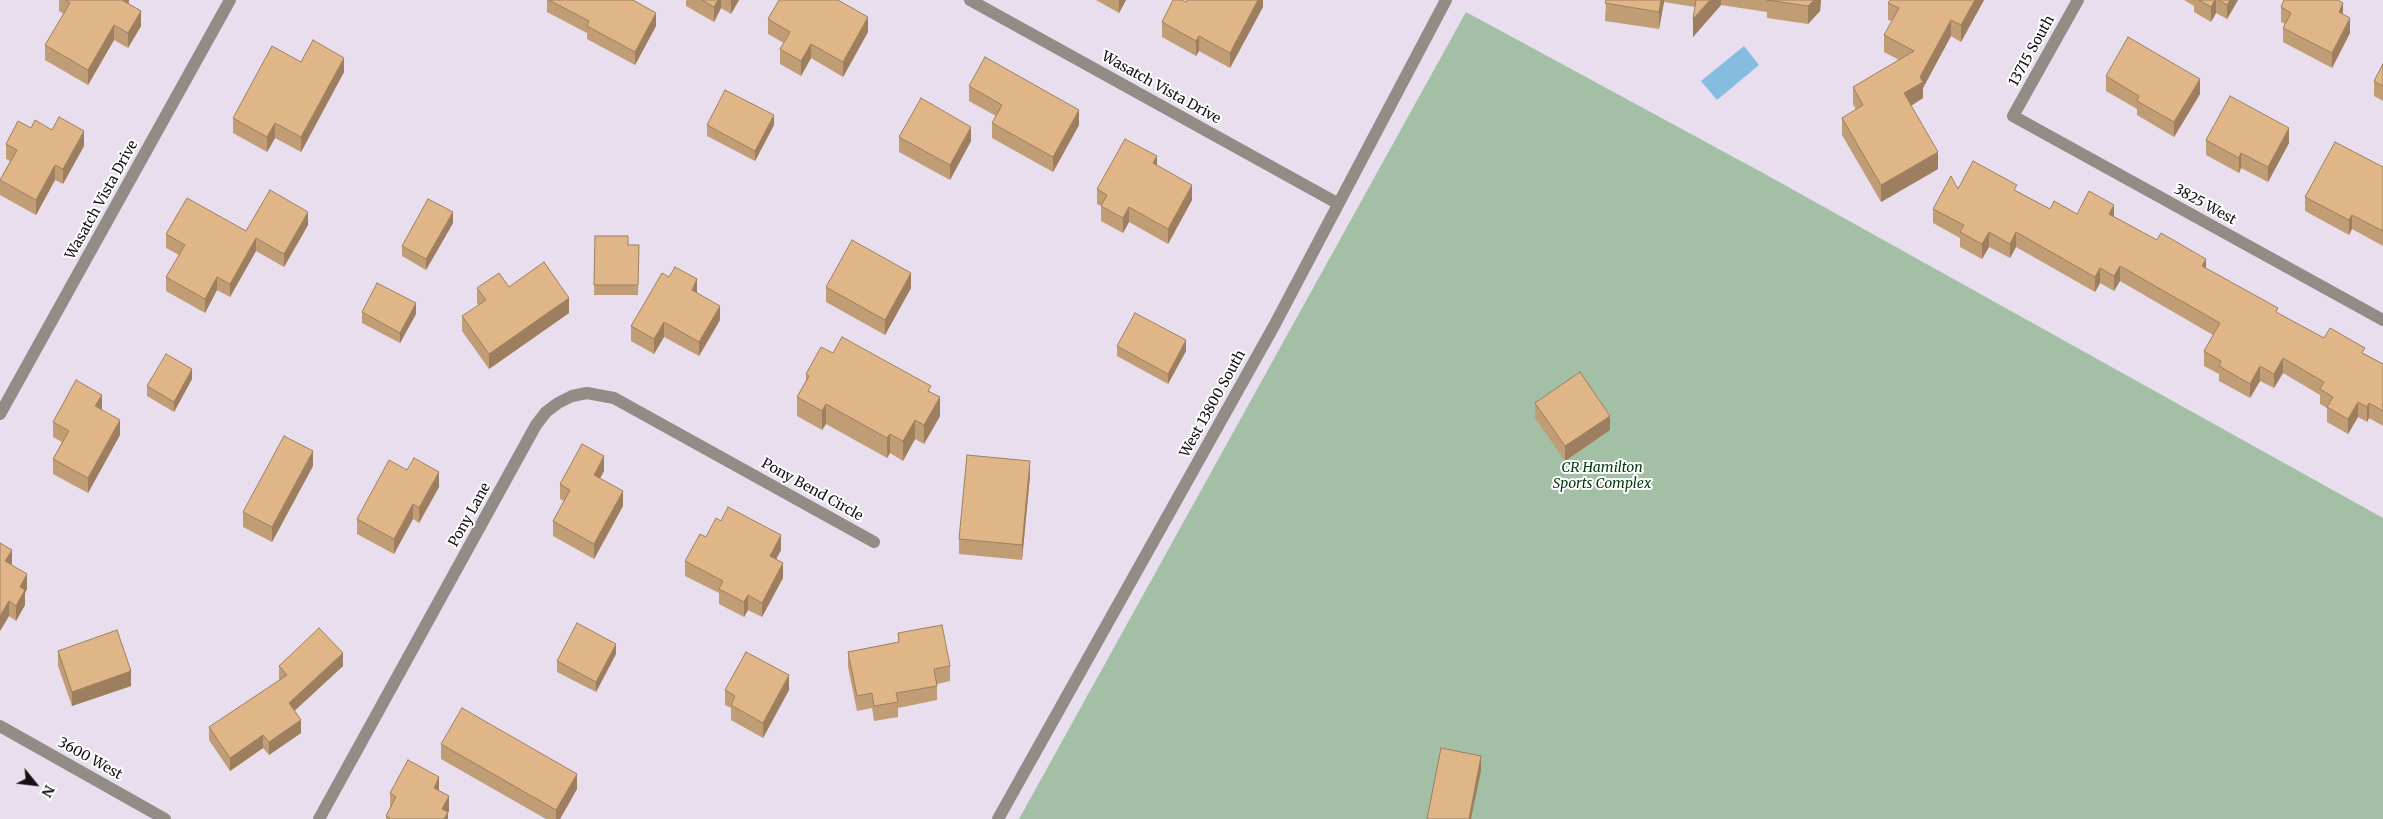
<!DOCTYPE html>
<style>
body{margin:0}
#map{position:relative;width:2383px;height:819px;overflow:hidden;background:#e9deee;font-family:Merriweather,serif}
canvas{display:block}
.north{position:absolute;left:10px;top:759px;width:50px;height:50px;-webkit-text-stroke:4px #fff;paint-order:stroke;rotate:119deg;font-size:14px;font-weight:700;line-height:20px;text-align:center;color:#141116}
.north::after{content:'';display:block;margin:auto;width:18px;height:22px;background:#141116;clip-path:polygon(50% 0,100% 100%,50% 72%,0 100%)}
</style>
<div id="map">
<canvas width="2383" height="819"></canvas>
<div class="north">N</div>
</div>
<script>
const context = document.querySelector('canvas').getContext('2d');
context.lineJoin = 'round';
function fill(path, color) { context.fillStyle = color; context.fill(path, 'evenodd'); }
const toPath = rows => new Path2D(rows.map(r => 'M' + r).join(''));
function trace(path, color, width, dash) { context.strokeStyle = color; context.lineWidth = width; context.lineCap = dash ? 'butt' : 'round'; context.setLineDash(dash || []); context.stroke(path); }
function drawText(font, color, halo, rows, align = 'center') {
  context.font = font + ' Merriweather,serif'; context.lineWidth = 4; context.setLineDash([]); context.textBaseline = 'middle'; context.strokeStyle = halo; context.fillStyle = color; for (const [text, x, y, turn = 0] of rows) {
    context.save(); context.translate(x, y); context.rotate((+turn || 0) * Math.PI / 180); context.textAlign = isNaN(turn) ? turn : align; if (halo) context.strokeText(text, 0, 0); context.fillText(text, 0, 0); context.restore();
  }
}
const green = toPath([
 [1466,12,1763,173,2383,518,2383,819,1019,819]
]);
const water = toPath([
 [1744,46,1759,65,1717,100,1701,81]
]);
const minor = toPath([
 [970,0,1337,203],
 [2078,0,2013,116,2383,320],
 [0,414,230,0],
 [0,726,165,819],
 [319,819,536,425,546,412,558,403,572,396,587,393,614,398,874,542],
 [998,819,1274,326,1446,0]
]);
const wall = toPath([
 [59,0,129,0,128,3,141,26,128,48,114,40,88,85,45,60,45,45,64,14,59,11],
 [547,0,633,0,656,26,635,65,587,39,587,33,547,12],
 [686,0,739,0,731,14,721,8,714,22,686,6],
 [1096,0,1126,0,1119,13],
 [1263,0,1263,7,1230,68,1199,51,1196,56,1162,37,1162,22,1186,2],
 [1606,0,1821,0,1820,11,1808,24,1767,18,1767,12,1721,5,1693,37,1695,7,1664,2,1659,29,1605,21],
 [1890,0,1984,0,1961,42,1951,36,1923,88,1923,98,1911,106,1938,169,1881,202,1842,135,1842,118,1856,110,1853,104,1853,87,1899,60,1884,52,1884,35,1892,21,1888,20,1888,3],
 [2184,0,2238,0,2227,19,2216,13,2211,22,2194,12,2194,6],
 [2281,7,2343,15,2350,33,2332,68,2283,42,2283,28,2285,24,2281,22],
 [768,19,868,32,843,77,811,58,801,76,780,64,780,49,784,43,768,34],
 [301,62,344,72,301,152,275,138,267,152,233,133,233,118],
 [2383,64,2383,101,2374,96,2374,81],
 [2106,76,2200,94,2174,137,2137,115,2137,109,2106,91],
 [969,86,1079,125,1053,172,992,138,992,123,996,116,969,101],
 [707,125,774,125,755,161,707,136],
 [31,128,84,146,63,184,55,180,36,215,0,195,0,180,10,161,6,159,6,144],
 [899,137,971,141,950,180,899,152],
 [2206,140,2289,143,2268,182,2241,168,2239,173,2206,155],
 [1157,165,1192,200,1168,244,1129,222,1123,233,1101,221,1101,206,1097,204,1097,189],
 [2383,167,2383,246,2352,229,2349,235,2305,211,2305,197],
 [2017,191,2050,209,2077,214,2114,217,2206,268,2278,314,2324,338,2365,354,2383,364,2383,426,2369,418,2367,422,2358,417,2348,434,2327,422,2327,408,2320,404,2320,395,2283,373,2274,388,2260,381,2250,398,2219,381,2219,374,2204,366,2204,351,2213,335,2120,281,2114,291,2100,283,2095,292,2016,247,2010,258,1989,247,1982,259,1960,247,1960,238,1933,223,1933,209],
 [453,223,426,270,402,256,402,246],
 [308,225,284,267,256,251,230,297,217,290,205,313,166,291,166,277,179,255,166,248,166,234,246,231],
 [595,236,628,245,639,245,638,295,594,295],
 [509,287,569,313,489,369,462,331,462,316,479,305,477,303,477,288],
 [826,287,911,288,885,335,826,302],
 [697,293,720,320,699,356,664,337,654,354,631,341,631,326],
 [362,312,416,314,400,343,362,323],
 [1117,346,1186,351,1168,384,1117,356],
 [833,353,931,392,940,416,924,444,915,439,903,461,890,453,887,458,826,424,822,430,797,416,797,397,806,381,806,374],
 [192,379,174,412,147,396,147,386],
 [1535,403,1610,430,1565,461,1535,418],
 [102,410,120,435,88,493,53,474,53,459,62,442,53,437,53,422],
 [313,466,272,542,243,527,243,512],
 [604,471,600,478,623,506,594,559,553,536,553,521,564,501,560,499,560,484],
 [1030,476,1022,560,959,554,959,539],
 [439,487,419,523,413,519,394,554,357,534,357,519],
 [706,537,781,550,776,559,783,578,762,617,748,610,744,617,719,604,719,593,685,576,685,561],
 [12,565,27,589,25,593,25,605,16,621,9,616,0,631],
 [898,633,950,666,950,681,937,684,937,700,898,708,898,717,874,721,872,708,857,711,848,667,848,652,898,642],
 [58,651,131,686,72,706,58,666],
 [616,654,596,692,557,672,557,661],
 [279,666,343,666,294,711,301,733,269,755,263,748,230,771,209,740,209,727,280,680,279,679],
 [725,690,789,690,763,738,731,720,731,708,725,705],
 [441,744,577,789,560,819,546,819,441,759],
 [439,790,449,811,448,813,448,819,386,819,386,816,390,808,390,793]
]);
const shadedWall = toPath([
 [122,0,129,0,129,2,122,14],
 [718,0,721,0,721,8,714,22,714,7],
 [731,0,739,0,731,14],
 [1119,0,1126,0,1119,13],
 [1258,0,1263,0,1263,7,1230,68,1230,53],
 [1661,0,1664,0,1664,2,1659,29,1659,12],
 [1710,0,1721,0,1721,5,1693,37,1693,19],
 [1814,0,1821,0,1820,11,1808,24,1808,6],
 [1975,0,1984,0,1961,42,1961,25],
 [2215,0,2216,0,2216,13,2211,22,2211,7],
 [2230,0,2238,0,2227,19,2227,5],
 [2343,3,2343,18,2339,12],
 [141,11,141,26,128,48,128,33],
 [656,13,656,26,635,65,635,52],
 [868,17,868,32,843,77,843,62],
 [2350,18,2350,33,2332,68,2332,53],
 [1951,20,1951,36,1923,88,1923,98,1904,110,1904,93,1920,77],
 [114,25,114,40,88,85,88,70],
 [1199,36,1199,51,1196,56,1196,41],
 [811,44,811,58,801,76,801,61],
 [344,58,344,72,301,152,301,137],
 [2200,79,2200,94,2174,137,2174,122],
 [1079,110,1079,125,1053,172,1053,157],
 [774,115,774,125,755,161,755,151],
 [275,123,275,138,267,152,267,137],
 [971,127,971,141,950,180,950,165],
 [2289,128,2289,143,2268,182,2268,167],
 [84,131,84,146,63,184,63,169],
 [1938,152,1938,169,1881,202,1881,185],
 [2241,153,2241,168,2239,173,2239,158],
 [1157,156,1157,171,1153,163],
 [55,165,55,180,36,215,36,200],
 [1192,185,1192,200,1168,244,1168,229],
 [2114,205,2114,220,2109,214],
 [1129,207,1129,222,1123,233,1123,218],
 [308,212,308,225,284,267,284,254],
 [453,212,453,223,426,270,426,259],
 [2352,215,2352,229,2349,235,2349,220],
 [1989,232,1989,247,1982,259,1982,244],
 [2016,232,2016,247,2010,258,2010,244],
 [256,238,256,251,230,297,230,284],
 [2206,259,2206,274,2202,266],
 [2120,266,2120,281,2114,291,2114,276],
 [2100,268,2100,283,2095,292,2095,277],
 [911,273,911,288,885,335,885,320],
 [217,277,217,290,205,313,205,299],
 [697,279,697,294,692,290],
 [569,298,569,313,489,369,489,354],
 [416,303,416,314,400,343,400,333],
 [720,306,720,320,699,356,699,342],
 [664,322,664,337,654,354,654,339],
 [1186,340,1186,351,1168,384,1168,374],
 [2283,358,2283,373,2274,388,2274,374],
 [2260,366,2260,381,2250,398,2250,384],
 [192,369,192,379,174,412,174,402],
 [102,395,102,410,95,406],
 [940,397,940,416,924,444,924,425],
 [2358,402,2358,417,2348,434,2348,419],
 [2369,403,2369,418,2367,422,2367,407],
 [826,404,826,424,822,430,822,411],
 [1610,416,1610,430,1565,461,1565,446],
 [120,420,120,435,88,493,88,478],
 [915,420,915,439,903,461,903,441],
 [890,434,890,453,887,458,887,438],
 [313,451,313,466,272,542,272,527],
 [604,456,604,471,594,490,594,475],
 [1030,461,1030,476,1022,560,1022,545],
 [439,472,439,487,419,523,419,508],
 [623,491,623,506,594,559,594,544],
 [413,504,413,519,394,554,394,539],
 [781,535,781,550,770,571,770,556],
 [12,550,12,565,5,561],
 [783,563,783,578,762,617,762,603],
 [27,574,27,589,25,593,25,605,16,621,16,606,20,587],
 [748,595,748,610,744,617,744,602],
 [9,601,9,616,0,631,0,616],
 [616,644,616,654,596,692,596,682],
 [343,653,343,666,289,716,289,703],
 [131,671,131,686,72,706,72,692],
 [789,675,789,690,763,738,763,723],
 [301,720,301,733,269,755,269,742],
 [263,735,263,748,230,771,230,758],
 [1481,756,1481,771,1471,819,1469,819],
 [577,774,577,789,560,819,556,819,556,810],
 [439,777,439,792,434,788],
 [449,796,449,811,448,813,448,819,442,819,442,809]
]);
const building = toPath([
 [66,0,122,0,141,11,128,33,114,25,88,70,45,45,70,3,66,0],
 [549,0,633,0,656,13,635,52,587,26,589,21,549,0],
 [702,0,718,0,714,7,702,0],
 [779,0,838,0,868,17,843,62,811,44,801,61,780,49,790,32,768,19,779,0],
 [1173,0,1182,0,1186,2,1187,0,1258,0,1230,53,1199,36,1196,41,1162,22,1173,0],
 [1606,0,1661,0,1659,12,1605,3,1606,0],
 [1696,0,1710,0,1693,19,1696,0],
 [1767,0,1814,0,1808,6,1767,0],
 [1890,0,1975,0,1961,25,1951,20,1920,77,1923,82,1904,93,1938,152,1881,185,1842,118,1863,105,1853,87,1914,51,1884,35,1899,8,1888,3,1890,0],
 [2199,0,2215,0,2211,7,2199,0],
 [2219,0,2230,0,2227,5,2219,0],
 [2284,0,2338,0,2343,3,2339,12,2350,18,2332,53,2283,28,2291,13,2281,7,2284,0],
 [2128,37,2200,79,2174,122,2137,101,2139,96,2106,76,2128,37],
 [313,40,344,58,301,137,275,123,267,137,233,118,272,46,301,62,313,40],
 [985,57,1079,110,1053,157,992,123,1002,105,969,86,985,57],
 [2383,64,2383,86,2374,81,2383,64],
 [725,90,774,115,755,151,707,125,725,90],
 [2230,96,2289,128,2268,167,2241,153,2239,158,2206,140,2230,96],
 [921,98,971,127,950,165,899,137,921,98],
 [59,117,84,131,63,169,55,165,36,200,0,180,17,150,6,144,18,121,31,128,35,120,52,130,59,117],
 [1125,139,1157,156,1153,163,1192,185,1168,229,1129,207,1123,218,1101,206,1107,195,1097,189,1125,139],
 [2335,142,2383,167,2383,231,2352,215,2349,220,2305,197,2335,142],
 [1973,161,2017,185,2014,190,2050,209,2054,201,2077,214,2089,191,2114,205,2109,214,2157,240,2161,233,2206,259,2202,266,2278,308,2276,312,2324,338,2330,328,2365,348,2362,353,2383,364,2383,411,2369,403,2367,407,2358,402,2348,419,2327,407,2333,397,2320,389,2324,382,2283,358,2274,374,2260,366,2250,384,2219,366,2221,361,2204,351,2220,323,2120,266,2114,276,2100,268,2095,277,2016,232,2010,244,1989,232,1982,244,1960,232,1964,225,1933,209,1951,176,1958,189,1973,161],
 [270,190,308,212,284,254,256,238,230,284,217,277,205,299,166,277,185,245,166,234,187,198,246,231,270,190],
 [428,199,453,212,426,259,402,246,428,199],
 [595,236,628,236,628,245,639,245,638,285,594,285,595,236],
 [852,240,911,273,885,320,826,287,852,240],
 [544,262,569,298,489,354,462,316,486,300,477,288,499,273,509,287,544,262],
 [675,267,697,279,692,290,720,306,699,342,664,322,654,339,631,326,662,273,669,277,675,267],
 [377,283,416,303,400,333,362,312,377,283],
 [1135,313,1186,340,1168,374,1117,346,1135,313],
 [842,337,931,386,928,391,940,397,924,425,915,420,903,441,890,434,887,438,826,404,822,411,797,397,809,376,806,374,821,347,833,353,842,337],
 [166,354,192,369,174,402,147,386,166,354],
 [1580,372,1610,416,1565,446,1535,403,1580,372],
 [76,380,102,395,95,406,120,420,88,478,53,459,69,431,53,422,76,380],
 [284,436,313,451,272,527,243,512,284,436],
 [582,444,604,456,594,475,623,491,594,544,553,521,570,490,560,484,582,444],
 [967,455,1030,461,1022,545,959,539,967,455],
 [414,458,439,472,419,508,413,504,394,539,357,519,389,460,407,470,414,458],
 [728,507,781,535,770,556,783,563,762,603,748,595,744,602,719,589,723,581,685,561,700,534,706,537,716,518,721,521,728,507],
 [0,543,12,550,5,561,27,574,20,587,25,590,16,606,9,601,0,616,0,543],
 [577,623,616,644,596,682,557,661,577,623],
 [942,625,950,666,934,669,937,686,896,693,898,702,874,706,872,693,857,696,848,652,899,642,898,633,942,625],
 [319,628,343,653,289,703,301,720,269,742,263,735,230,758,209,727,287,675,279,666,319,628],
 [117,630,131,671,72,692,58,651,117,630],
 [746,652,789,675,763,723,731,705,735,696,725,690,746,652],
 [462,708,577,774,556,810,441,744,462,708],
 [1441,748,1481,756,1469,819,1427,819,1441,748],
 [408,760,439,777,434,788,449,796,442,809,448,812,444,819,389,819,390,818,386,816,396,797,390,793,408,760]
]);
const streetNames = [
 ["13715 South",2032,51,-61],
 ["Wasatch Vista Drive",1161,88,29],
 ["Wasatch Vista Drive",102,200,-61],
 ["3825 West",2205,205,29],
 ["West 13800 South",1213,404,-61],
 ["Pony Bend Circle",812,490,29],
 ["Pony Lane",470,515,-61],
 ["3600 West",90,759,29]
];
const parkNames = [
 ["CR Hamilton",1602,468],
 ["Sports Complex",1602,484]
];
fill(green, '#a3c0a6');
fill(water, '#85bce0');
trace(minor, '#928c86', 12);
fill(wall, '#c19d75');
fill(shadedWall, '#9d7f5f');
fill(building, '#e0b688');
trace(building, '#9d7f5f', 1);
drawText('14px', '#141116', '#fff', streetNames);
drawText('italic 14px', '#043911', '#fff', parkNames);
</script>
